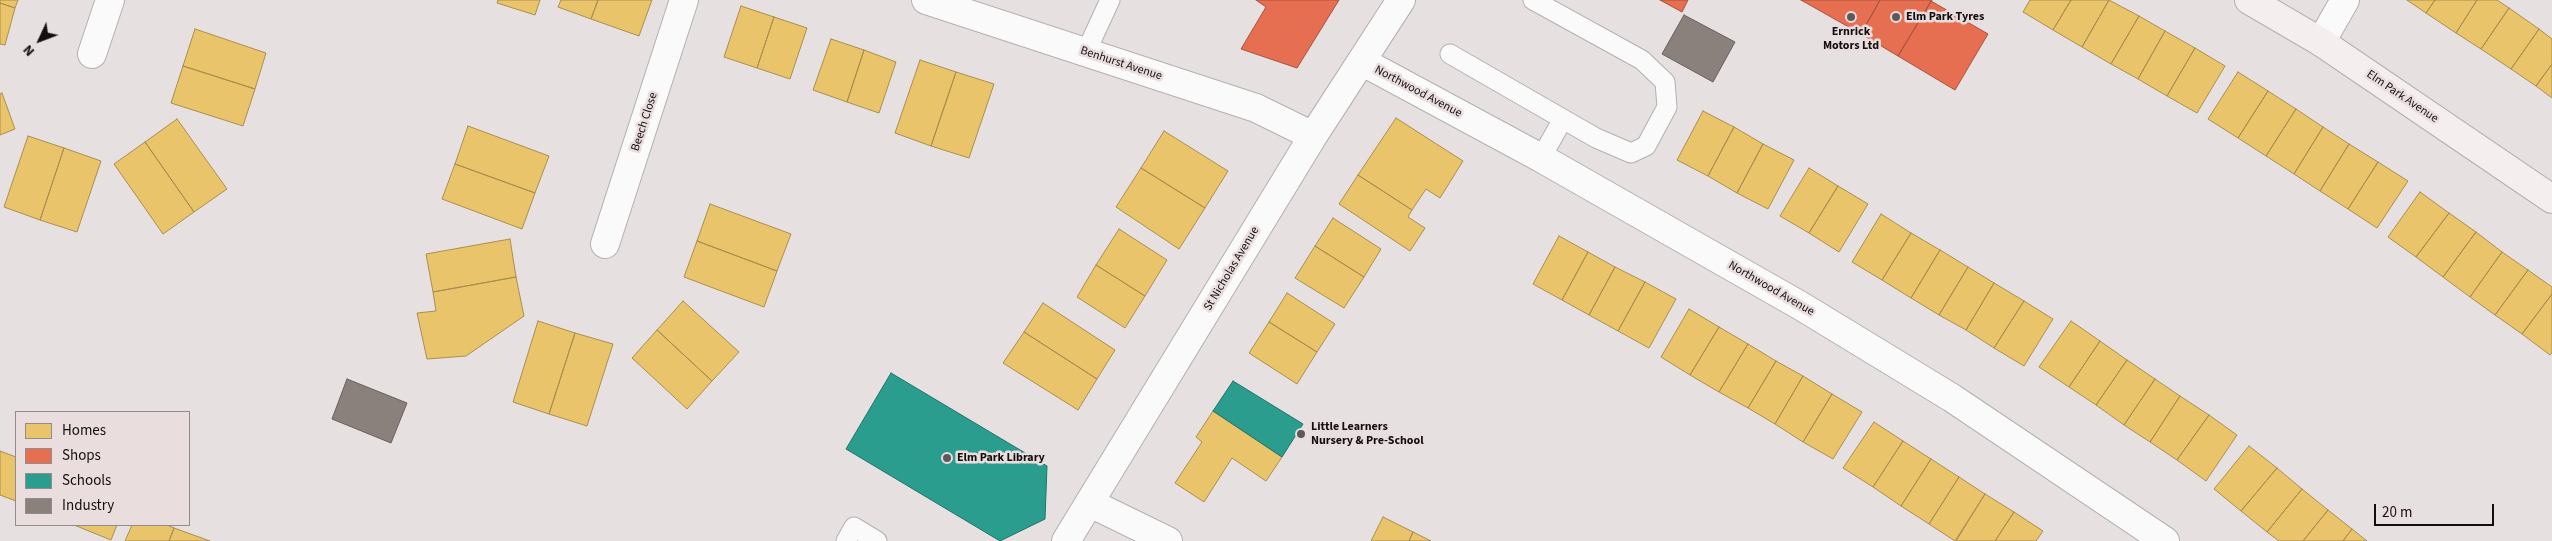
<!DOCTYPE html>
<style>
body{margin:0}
#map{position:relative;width:2552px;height:541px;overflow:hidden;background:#e6e0e0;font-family:"Source Sans 3",sans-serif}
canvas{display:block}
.legend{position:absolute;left:15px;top:411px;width:175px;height:115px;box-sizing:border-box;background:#e9ddde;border:1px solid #938b8c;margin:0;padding:6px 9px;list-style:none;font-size:15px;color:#130f10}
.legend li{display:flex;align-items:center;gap:10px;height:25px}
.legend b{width:25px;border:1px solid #938b8c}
.north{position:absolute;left:15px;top:15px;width:50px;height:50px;-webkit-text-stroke:4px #e9ddde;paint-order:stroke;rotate:227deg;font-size:14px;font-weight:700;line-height:20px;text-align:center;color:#130f10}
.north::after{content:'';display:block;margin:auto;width:18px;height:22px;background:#130f10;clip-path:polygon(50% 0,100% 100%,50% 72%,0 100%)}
.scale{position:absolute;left:2374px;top:504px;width:120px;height:22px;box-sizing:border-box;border:2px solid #130f10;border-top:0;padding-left:6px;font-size:15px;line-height:18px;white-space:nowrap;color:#130f10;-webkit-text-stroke:4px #e9ddde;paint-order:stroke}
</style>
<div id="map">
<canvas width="2552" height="541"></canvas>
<ul class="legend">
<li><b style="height:14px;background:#e9c46a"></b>Homes</li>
<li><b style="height:14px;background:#e76f51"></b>Shops</li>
<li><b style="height:14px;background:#2a9d8f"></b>Schools</li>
<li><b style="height:14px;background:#8a817c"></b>Industry</li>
</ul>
<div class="north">N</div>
<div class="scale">20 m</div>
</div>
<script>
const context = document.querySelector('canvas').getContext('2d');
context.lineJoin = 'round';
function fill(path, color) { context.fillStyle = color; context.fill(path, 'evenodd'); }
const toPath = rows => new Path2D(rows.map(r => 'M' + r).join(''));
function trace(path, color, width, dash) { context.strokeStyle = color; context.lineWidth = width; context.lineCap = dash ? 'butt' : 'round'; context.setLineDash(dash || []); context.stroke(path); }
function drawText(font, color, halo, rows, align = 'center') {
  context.font = font + ' "Source Sans 3",sans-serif'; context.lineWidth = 5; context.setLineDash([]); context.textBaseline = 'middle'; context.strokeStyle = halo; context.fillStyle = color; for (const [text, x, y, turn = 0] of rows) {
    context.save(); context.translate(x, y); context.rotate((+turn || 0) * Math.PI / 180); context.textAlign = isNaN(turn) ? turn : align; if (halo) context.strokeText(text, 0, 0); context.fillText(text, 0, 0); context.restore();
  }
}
const homes = toPath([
 [0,0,18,0,15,8,0,3,0,0],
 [498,0,540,0,535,15,497,3,498,0],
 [561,0,598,0,591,19,558,7,561,0],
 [598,0,652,0,639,36,591,19,598,0],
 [2030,0,2071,0,2053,30,2023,12,2030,0],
 [2071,0,2109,0,2082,47,2053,30,2071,0],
 [2109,0,2139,16,2111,64,2082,47,2109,0],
 [2407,0,2435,0,2426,13,2407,0],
 [2435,0,2477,0,2456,33,2426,13,2435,0],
 [2477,0,2497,0,2509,8,2481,49,2456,33,2477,0],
 [0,3,15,8,5,45,0,44,0,3],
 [741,6,774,17,757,68,724,57,741,6],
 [2509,8,2539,29,2511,69,2481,49,2509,8],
 [2139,16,2165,31,2138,79,2111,64,2139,16],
 [774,17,807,28,790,79,757,68,774,17],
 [195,29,266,53,255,89,183,66,195,29],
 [2539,29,2552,39,2552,64,2536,86,2511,69,2539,29],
 [2165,31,2195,48,2167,96,2138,79,2165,31],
 [831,39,864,50,847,102,813,90,831,39],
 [2195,48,2225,66,2197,113,2167,96,2195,48],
 [864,50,896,62,879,113,847,102,864,50],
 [920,60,956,72,931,146,895,133,920,60],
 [2552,64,2552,98,2536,86,2552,64],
 [183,66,255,89,243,126,171,103,183,66],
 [956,72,994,84,969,158,931,146,956,72],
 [2238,72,2268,91,2238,138,2208,119,2238,72],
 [2268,91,2296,109,2266,156,2238,138,2268,91],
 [2,93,15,129,0,135,0,94,2,93],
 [2296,109,2323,127,2294,174,2266,156,2296,109],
 [1703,111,1734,127,1708,176,1677,160,1703,111],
 [1396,118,1463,161,1440,198,1426,189,1412,210,1358,175,1396,118],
 [177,119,227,189,194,212,145,142,177,119],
 [468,126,549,156,535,193,455,164,468,126],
 [1734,127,1763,144,1737,193,1708,176,1734,127],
 [2323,127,2349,144,2320,191,2294,174,2323,127],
 [1164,131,1228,171,1205,208,1141,168,1164,131],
 [28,136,64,148,40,220,4,207,28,136],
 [145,142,194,212,163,234,114,164,145,142],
 [1763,144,1794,160,1768,209,1737,193,1763,144],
 [2349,144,2378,162,2348,209,2320,191,2349,144],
 [64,148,101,161,77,232,40,220,64,148],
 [2378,162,2408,181,2377,228,2348,209,2378,162],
 [455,164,535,193,522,229,442,199,455,164],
 [1141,168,1205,208,1179,249,1116,207,1141,168],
 [1809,168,1838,186,1809,233,1780,216,1809,168],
 [1358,175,1412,210,1408,217,1425,228,1410,251,1339,204,1358,175],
 [1838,186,1868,204,1839,252,1809,233,1838,186],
 [2420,192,2449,213,2416,257,2388,237,2420,192],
 [710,204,791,234,777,271,697,241,710,204],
 [2449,213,2476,232,2443,277,2416,257,2449,213],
 [1881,214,1911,233,1882,280,1852,262,1881,214],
 [1333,218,1381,249,1364,277,1315,246,1333,218],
 [1119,229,1167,260,1145,296,1096,265,1119,229],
 [2476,232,2502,252,2470,297,2443,277,2476,232],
 [1911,233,1940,250,1911,298,1882,280,1911,233],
 [1559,236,1588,252,1562,300,1533,284,1559,236],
 [510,239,516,277,433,292,426,254,510,239],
 [697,241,777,271,764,307,684,277,697,241],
 [1315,246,1364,277,1344,308,1295,278,1315,246],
 [1940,250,1968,267,1939,315,1911,298,1940,250],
 [1588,252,1615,267,1589,315,1562,300,1588,252],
 [2502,252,2528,270,2495,315,2470,297,2502,252],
 [1096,265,1145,296,1125,328,1077,297,1096,265],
 [1615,267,1645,282,1618,331,1589,315,1615,267],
 [1968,267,1994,283,1966,330,1939,315,1968,267],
 [2528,270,2552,287,2552,294,2522,334,2495,315,2528,270],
 [516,277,524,316,466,356,427,359,417,313,436,311,433,292,516,277],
 [1645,282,1676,299,1649,348,1618,331,1645,282],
 [1994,283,2024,301,1994,348,1966,330,1994,283],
 [1287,293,1335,324,1317,352,1269,322,1287,293],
 [2552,294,2552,353,2550,355,2522,334,2552,294],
 [683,301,739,352,712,381,657,330,683,301],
 [2024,301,2053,319,2024,366,1994,348,2024,301],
 [1043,303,1115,350,1097,379,1024,332,1043,303],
 [1689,309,1719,327,1690,375,1661,357,1689,309],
 [538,321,575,333,549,414,513,402,538,321],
 [2071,321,2100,341,2069,387,2039,367,2071,321],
 [1269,322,1317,352,1297,384,1249,353,1269,322],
 [1719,327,1748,344,1719,392,1690,375,1719,327],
 [657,330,712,381,687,409,632,358,657,330],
 [1024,332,1097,379,1078,410,1003,363,1024,332],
 [575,333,613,344,587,426,549,414,575,333],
 [2100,341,2127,360,2096,405,2069,387,2100,341],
 [1748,344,1776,361,1748,408,1719,392,1748,344],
 [2127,360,2155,379,2124,425,2096,405,2127,360],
 [1776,361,1803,376,1775,424,1748,408,1776,361],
 [1803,376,1832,394,1803,442,1775,424,1803,376],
 [2155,379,2180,396,2150,442,2124,425,2155,379],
 [1832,394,1862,412,1833,459,1803,442,1832,394],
 [2180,396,2209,415,2177,460,2150,442,2180,396],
 [1213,411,1282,457,1266,481,1232,458,1204,502,1175,483,1202,442,1196,437,1213,411],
 [2209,415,2237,435,2206,481,2177,460,2209,415],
 [1874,422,1903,441,1873,487,1843,468,1874,422],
 [1903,441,1931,459,1901,506,1873,487,1903,441],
 [2249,446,2277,468,2241,511,2214,489,2249,446],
 [0,451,16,457,16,501,0,495,0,451],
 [1931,459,1959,477,1929,524,1901,506,1931,459],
 [2277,468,2302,489,2267,532,2241,511,2277,468],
 [1959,477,1985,494,1955,541,1929,524,1959,477],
 [2302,489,2328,510,2303,541,2279,541,2267,532,2302,489],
 [1985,494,2014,512,1995,541,1956,541,1985,494],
 [2328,510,2352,529,2343,541,2303,541,2328,510],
 [2014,512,2043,531,2036,541,1995,541,2014,512],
 [1383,517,1413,532,1409,541,1371,541,1383,517],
 [74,525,117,525,111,540,74,525],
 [132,525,167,525,174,528,169,541,125,541,132,525],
 [174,528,210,541,169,541,174,528],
 [2352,529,2367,541,2343,541,2352,529],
 [1413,532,1431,541,1409,541,1413,532]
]);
const shops = toPath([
 [1256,0,1339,0,1297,68,1241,49,1266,7,1256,0],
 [1660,0,1688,0,1682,12,1660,0],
 [1801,0,1880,0,1861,34,1801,0],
 [1880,0,1932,0,1898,56,1861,34,1880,0],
 [1931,1,1988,34,1955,90,1898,56,1931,1]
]);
const schools = toPath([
 [891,373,1047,466,1045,519,1000,541,846,449,891,373],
 [1233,381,1303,424,1282,457,1213,411,1233,381]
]);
const industry = toPath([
 [1684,15,1735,42,1713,82,1662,54,1684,15],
 [347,379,407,403,391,443,332,419,347,379]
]);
const lane = toPath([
 [1533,0,1642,60,1665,82,1667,107,1646,146,1631,153,1596,138,1563,119,1541,158],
 [1086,52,1110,0],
 [1450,54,1563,119],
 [846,541,854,527,877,541]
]);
const street = toPath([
 [926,0,1256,108,1313,136],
 [2321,42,2345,0],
 [92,54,110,0],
 [1363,62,1541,158,1801,306,1952,398,2165,541],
 [605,244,684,0],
 [1090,503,1168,541],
 [1066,541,1313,136,1401,0]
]);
const secondary = toPath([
 [2249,0,2321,42,2552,199]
]);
const markers = [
 [1851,17,5,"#5d5859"],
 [1896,17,5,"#5d5859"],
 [1301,434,5,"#5d5859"],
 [947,458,5,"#5d5859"]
];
const poiNames = [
 ["Elm Park Tyres",1906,17],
 ["Ernrick",1851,32,"center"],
 ["Motors Ltd",1851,46,"center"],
 ["Little Learners",1311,427],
 ["Nursery & Pre-School",1311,441],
 ["Elm Park Library",957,458]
];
const streetNames = [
 ["Benhurst Avenue",1121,64,18],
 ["Northwood Avenue",1418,92,28],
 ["Elm Park Avenue",2402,97,34],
 ["Beech Close",645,122,-72],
 ["St Nicholas Avenue",1232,269,-59],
 ["Northwood Avenue",1771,289,30]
];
fill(homes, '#e9c46a');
trace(homes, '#a98e4f', 1);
fill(shops, '#e76f51');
trace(shops, '#a7523e', 1);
fill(schools, '#2a9d8f');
trace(schools, '#237269', 1);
fill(industry, '#8a817c');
trace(industry, '#665f5c', 1);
trace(lane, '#b4b0b0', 21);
trace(street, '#b4b0b0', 30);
trace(secondary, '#b4b0b0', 30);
trace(lane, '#fbfafa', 19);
trace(street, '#fbfafa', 28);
trace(secondary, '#f4efee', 28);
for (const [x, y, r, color] of markers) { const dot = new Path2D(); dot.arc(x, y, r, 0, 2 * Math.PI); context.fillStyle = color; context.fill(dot); trace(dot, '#e9ddde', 2); }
drawText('bold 12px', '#130f10', '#e9ddde', poiNames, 'left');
drawText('12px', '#130f10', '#e9ddde', streetNames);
</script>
